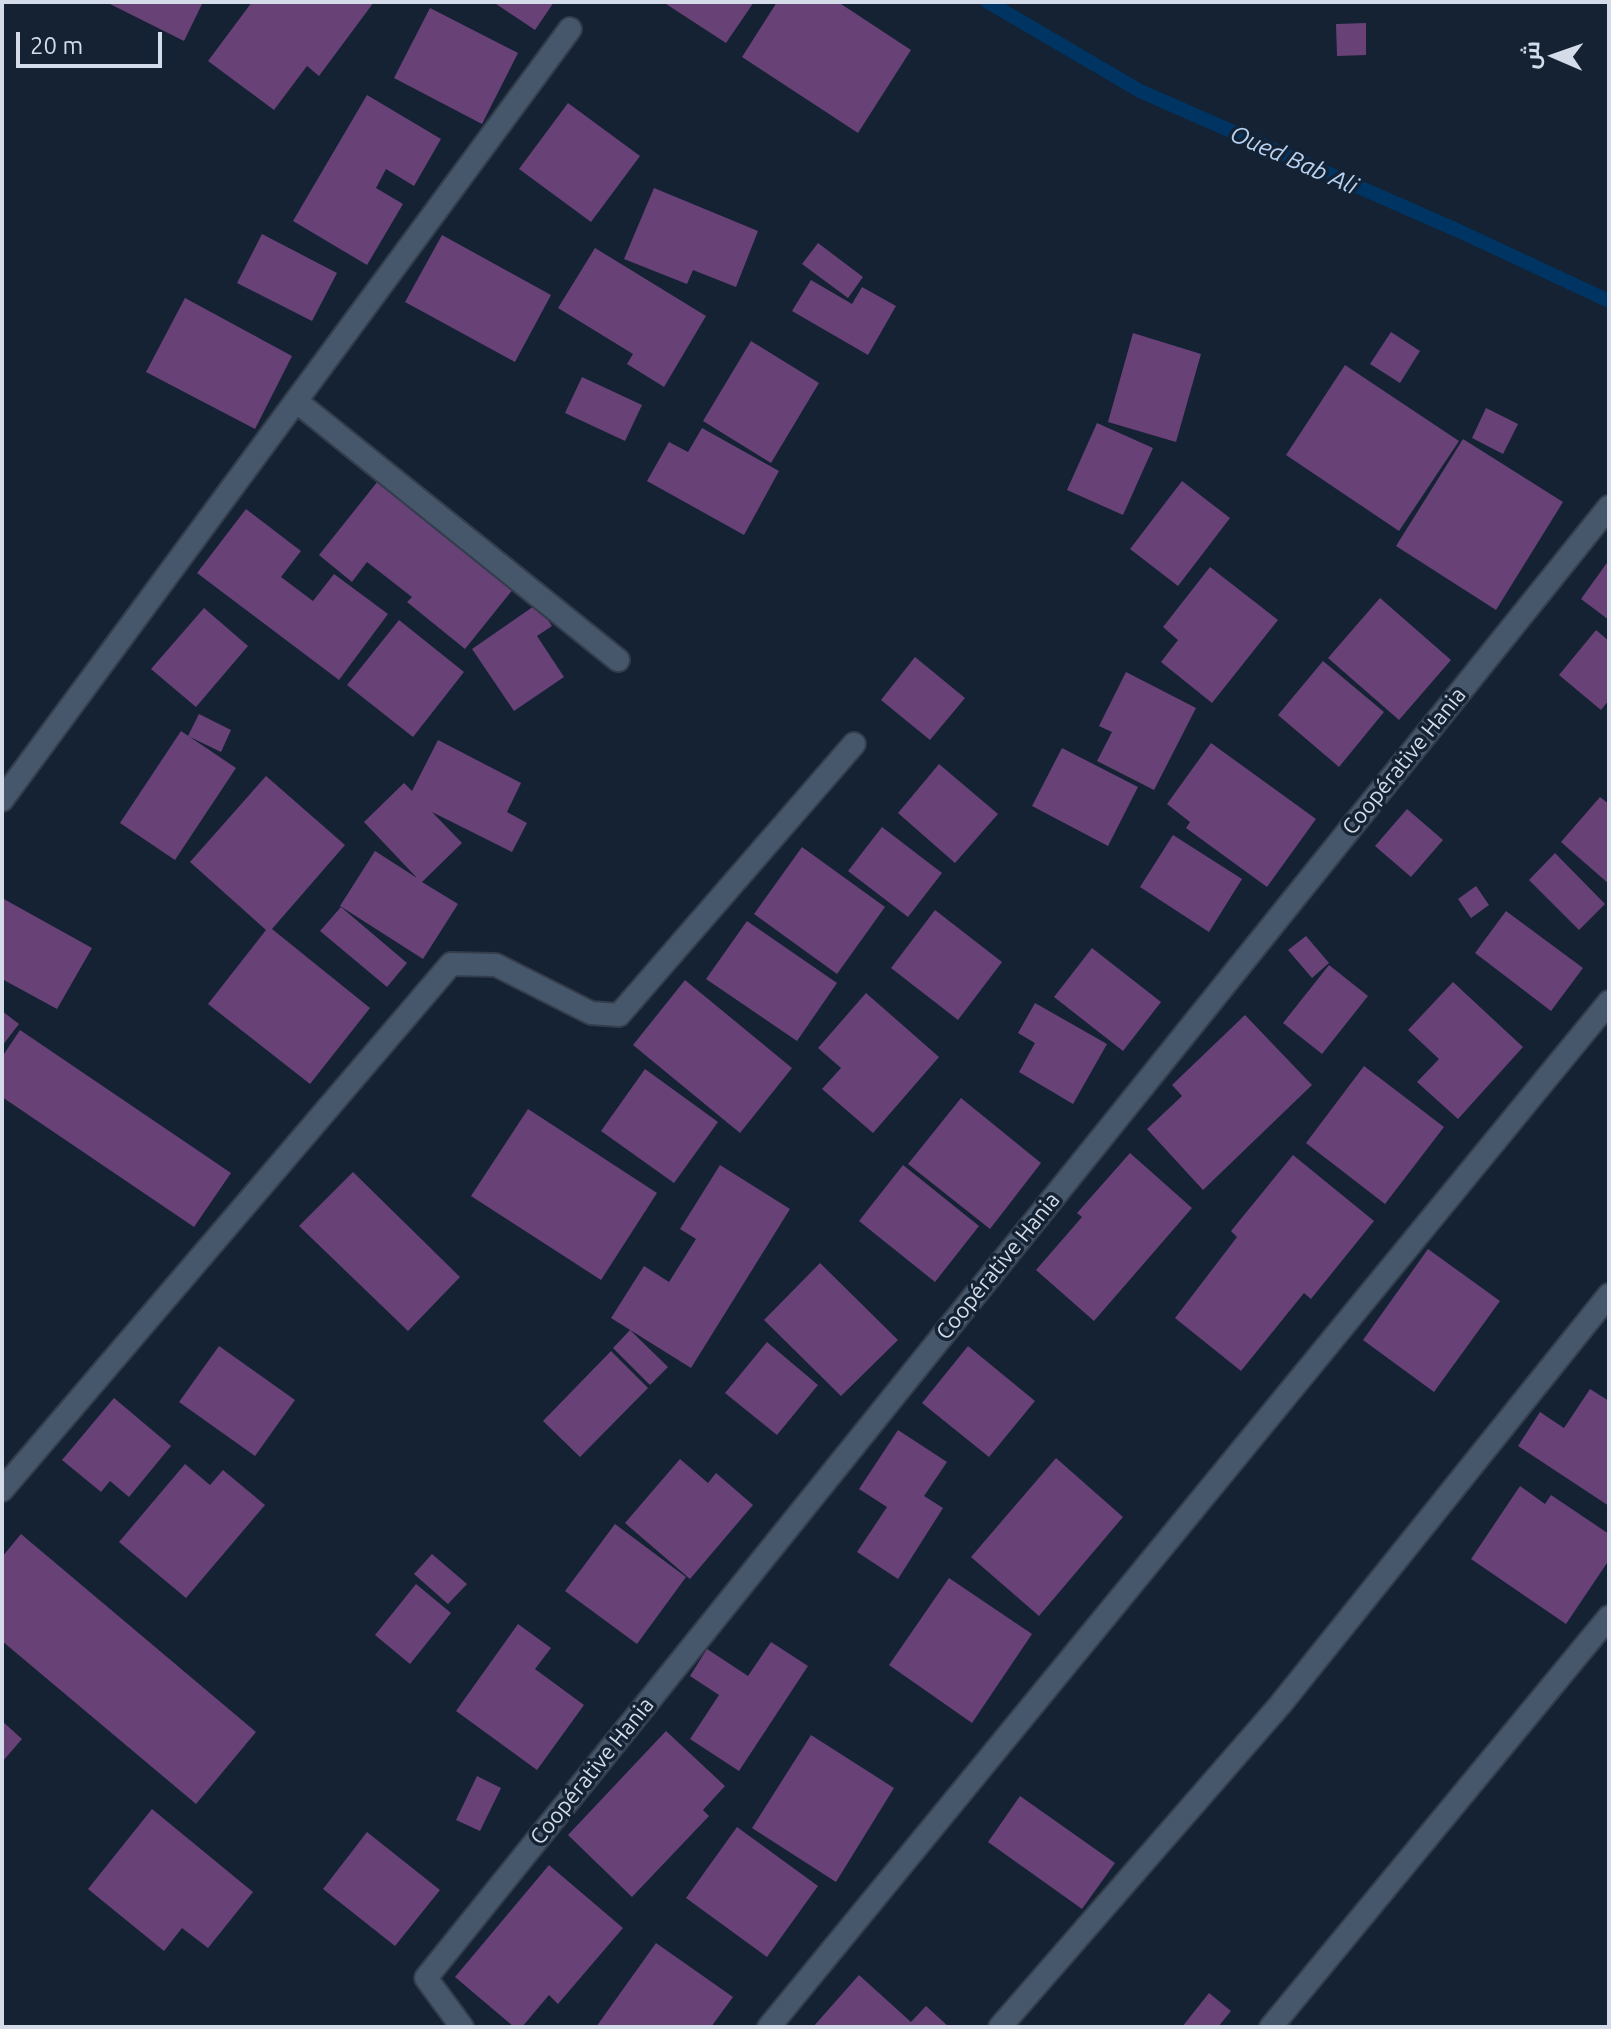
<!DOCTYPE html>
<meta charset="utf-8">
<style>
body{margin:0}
#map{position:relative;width:1611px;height:2029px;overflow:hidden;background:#142234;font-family:Ubuntu,Cairo,sans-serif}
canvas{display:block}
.frame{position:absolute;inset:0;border:4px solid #d3dce8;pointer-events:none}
.north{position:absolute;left:1515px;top:16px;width:80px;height:80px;-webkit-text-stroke:6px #142234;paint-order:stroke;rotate:272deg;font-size:22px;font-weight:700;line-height:32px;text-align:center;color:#d3dce8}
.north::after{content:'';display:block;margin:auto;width:28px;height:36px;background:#d3dce8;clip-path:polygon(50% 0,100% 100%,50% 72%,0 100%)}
.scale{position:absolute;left:16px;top:32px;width:146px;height:36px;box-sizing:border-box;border:4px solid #d3dce8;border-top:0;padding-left:10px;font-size:24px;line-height:28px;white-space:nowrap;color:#d3dce8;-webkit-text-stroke:6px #142234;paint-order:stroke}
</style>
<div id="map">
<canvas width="1611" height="2029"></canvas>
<div class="frame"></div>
<div class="north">ش</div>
<div class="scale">20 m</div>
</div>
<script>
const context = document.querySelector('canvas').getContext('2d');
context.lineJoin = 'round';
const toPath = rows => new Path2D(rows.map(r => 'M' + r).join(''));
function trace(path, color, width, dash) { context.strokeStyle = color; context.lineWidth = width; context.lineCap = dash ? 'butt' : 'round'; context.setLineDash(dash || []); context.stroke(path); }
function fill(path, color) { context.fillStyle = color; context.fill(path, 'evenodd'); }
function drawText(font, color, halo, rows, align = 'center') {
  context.font = font + ' Ubuntu,sans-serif'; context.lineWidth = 7; context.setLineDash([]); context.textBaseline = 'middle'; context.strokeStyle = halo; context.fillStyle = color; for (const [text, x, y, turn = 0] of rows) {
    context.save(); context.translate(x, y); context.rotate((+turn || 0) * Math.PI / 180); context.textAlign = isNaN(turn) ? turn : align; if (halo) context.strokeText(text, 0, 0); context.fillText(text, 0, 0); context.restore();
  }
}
const stream = toPath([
 [988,2,1140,91,1459,231,1609,301]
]);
const building = toPath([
 [106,2,203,2,184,41],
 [252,2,374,2,319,76,307,66,274,110,208,61],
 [493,2,554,2,535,30],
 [663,2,754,2,726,43],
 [777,2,838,2,911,50,858,133,742,57],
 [430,8,518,53,482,124,394,78],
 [1366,23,1366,55,1337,56,1336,24],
 [367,95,441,139,414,186,386,169,376,188,403,204,367,265,293,221],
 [568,103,640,156,591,222,519,169],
 [654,188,758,231,736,287,693,270,687,284,624,259],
 [262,234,337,273,312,321,237,283],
 [442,235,551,295,515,362,405,302],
 [818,243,863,277,848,298,802,264],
 [595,248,706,316,664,387,627,364,633,354,558,308],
 [811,280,852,304,862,287,896,306,868,355,792,311],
 [185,298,292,356,255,429,146,372],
 [1391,332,1420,351,1400,383,1370,364],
 [1133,333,1201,354,1176,442,1108,422],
 [751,341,819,383,771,463,703,421],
 [1345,365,1459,441,1399,531,1286,455],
 [582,377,642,405,625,441,565,413],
 [1486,408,1518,424,1503,454,1472,438],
 [1097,423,1153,448,1123,515,1067,490],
 [702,428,779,471,744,535,647,481,669,442,688,452],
 [1463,439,1563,502,1496,610,1396,546],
 [378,481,514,588,465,649,407,602,412,597,367,562,352,582,319,555],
 [1182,481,1230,518,1178,586,1130,549],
 [246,509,301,551,281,577,313,601,334,574,388,614,339,680,197,573],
 [1609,560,1609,620,1581,599],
 [1210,567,1278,620,1212,703,1161,662,1178,640,1163,627],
 [1380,598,1451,660,1399,720,1328,658],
 [537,604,552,626,537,636,564,677,514,711,472,649],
 [204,608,248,646,196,707,151,669],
 [399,620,464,672,413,737,347,685],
 [1596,630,1609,641,1609,700,1601,710,1559,675],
 [915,657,965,698,930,740,881,700],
 [1323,661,1384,712,1339,767,1278,715],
 [1126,672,1196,708,1154,790,1097,761,1112,732,1099,726],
 [199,714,231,730,221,752,188,736],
 [181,731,236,768,175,860,120,823],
 [438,740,521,783,507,812,527,823,512,852,432,812,462,843,422,882,458,904,423,959,340,906,375,851,417,878,364,822,404,783,412,791],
 [1211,743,1316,819,1267,887,1186,828,1190,822,1167,804],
 [1062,748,1138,787,1108,846,1032,806],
 [939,764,998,814,955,863,898,813],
 [266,776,345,845,272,929,370,1008,310,1084,208,1004,266,930,190,862],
 [1600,797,1609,804,1609,884,1561,842],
 [1407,809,1443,840,1411,877,1375,846],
 [882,827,942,873,908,917,848,871],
 [1173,835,1242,879,1209,932,1140,887],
 [802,847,885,907,837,974,754,914],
 [1555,853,1605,904,1579,930,1529,880],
 [1476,886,1489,905,1471,918,1458,899],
 [2,898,92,948,57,1009,2,979],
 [341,907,407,963,387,987,320,931],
 [935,910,1002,962,958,1020,891,968],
 [1506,911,1583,968,1551,1011,1475,953],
 [747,921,837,983,797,1041,706,979],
 [1306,936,1329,963,1312,978,1288,950],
 [1092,948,1161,1002,1123,1051,1054,997],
 [1329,965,1368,996,1322,1054,1283,1023],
 [685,980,792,1068,740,1133,633,1045],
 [1453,982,1523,1047,1458,1119,1417,1082,1439,1059,1408,1030],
 [866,993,939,1057,873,1133,822,1089,841,1068,818,1048],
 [1035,1003,1107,1044,1073,1104,1019,1072,1035,1043,1018,1033],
 [2,1011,19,1024,2,1046],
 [1245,1015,1312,1085,1203,1190,1147,1129,1182,1096,1172,1085],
 [20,1030,231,1173,194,1227,2,1097,2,1057],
 [1364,1066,1444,1127,1385,1204,1306,1143],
 [645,1069,718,1122,674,1183,601,1131],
 [961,1098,1041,1163,990,1229,908,1164],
 [528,1109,657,1193,601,1280,471,1196],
 [1130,1153,1192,1208,1094,1321,1036,1270,1082,1217,1077,1213],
 [1293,1155,1374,1221,1311,1299,1304,1293,1241,1371,1175,1318,1237,1237,1231,1231],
 [720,1165,790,1209,691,1368,611,1318,644,1266,669,1282,696,1239,680,1229],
 [903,1165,979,1226,935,1282,859,1221],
 [353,1172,460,1277,408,1331,299,1226],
 [1428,1249,1500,1301,1434,1392,1363,1340],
 [820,1263,898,1340,841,1396,764,1320],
 [630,1330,668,1367,650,1385,613,1348],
 [767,1342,818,1385,777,1435,725,1393],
 [219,1346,295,1400,255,1456,179,1402],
 [968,1346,1035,1401,989,1457,922,1403],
 [611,1351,648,1388,580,1457,543,1421],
 [1590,1389,1609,1401,1609,1506,1518,1446,1540,1412,1564,1428],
 [114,1398,171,1446,129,1497,110,1481,101,1492,62,1460],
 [898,1430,947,1462,924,1496,943,1508,898,1579,857,1552,887,1507,859,1489],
 [1056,1458,1123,1517,1039,1616,971,1557],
 [680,1459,708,1483,716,1473,753,1505,690,1579,625,1523],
 [185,1464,210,1485,223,1470,265,1505,186,1598,119,1542],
 [1520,1486,1545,1504,1551,1495,1609,1534,1609,1560,1566,1624,1471,1559],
 [615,1524,686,1577,637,1644,565,1591],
 [21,1534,256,1732,196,1804,2,1641,2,1557],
 [432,1554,467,1584,448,1604,414,1574],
 [949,1578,1032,1634,972,1723,889,1665],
 [416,1584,451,1613,410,1664,375,1635],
 [518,1624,551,1648,535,1669,584,1705,537,1770,456,1711],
 [771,1642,808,1666,739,1771,690,1739,719,1695,690,1676,707,1649,748,1676],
 [2,1721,22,1739,2,1762],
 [666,1731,725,1786,703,1810,709,1816,632,1897,568,1835],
 [811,1735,894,1788,836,1882,752,1828],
 [477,1776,501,1788,480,1831,456,1820],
 [1020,1796,1115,1863,1082,1909,988,1842],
 [152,1809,253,1892,208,1948,182,1928,164,1951,88,1889],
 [737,1827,818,1886,767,1957,686,1898],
 [367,1832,440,1890,395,1946,323,1889],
 [549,1865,623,1928,558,2004,549,1995,522,2027,514,2027,455,1977],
 [656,1943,733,1997,711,2027,596,2027],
 [859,1975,911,2022,926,2006,949,2027,813,2027],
 [1209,1993,1231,2011,1218,2027,1182,2027]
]);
const minor = toPath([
 [296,401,618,660],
 [2,800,570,29],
 [2,1490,451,964,496,965,591,1013,619,1015,854,744],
 [462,2027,426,1978,1609,507],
 [769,2027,1609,1002],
 [1000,2027,1280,1705,1609,1295],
 [1271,2027,1609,1617]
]);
const streetNames = [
 ["Coopérative Hania",1404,761,-51],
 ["Coopérative Hania",998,1266,-51],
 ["Coopérative Hania",592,1771,-51]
];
const waterNames = [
 ["Oued Bab Ali",1294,160,24]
];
trace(stream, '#003462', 14);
fill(building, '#684177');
trace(minor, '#343d4c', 26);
trace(minor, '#47576b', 22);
drawText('22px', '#d3dce8', '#142234', streetNames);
drawText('italic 24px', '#b7d2f0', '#142234', waterNames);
</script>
